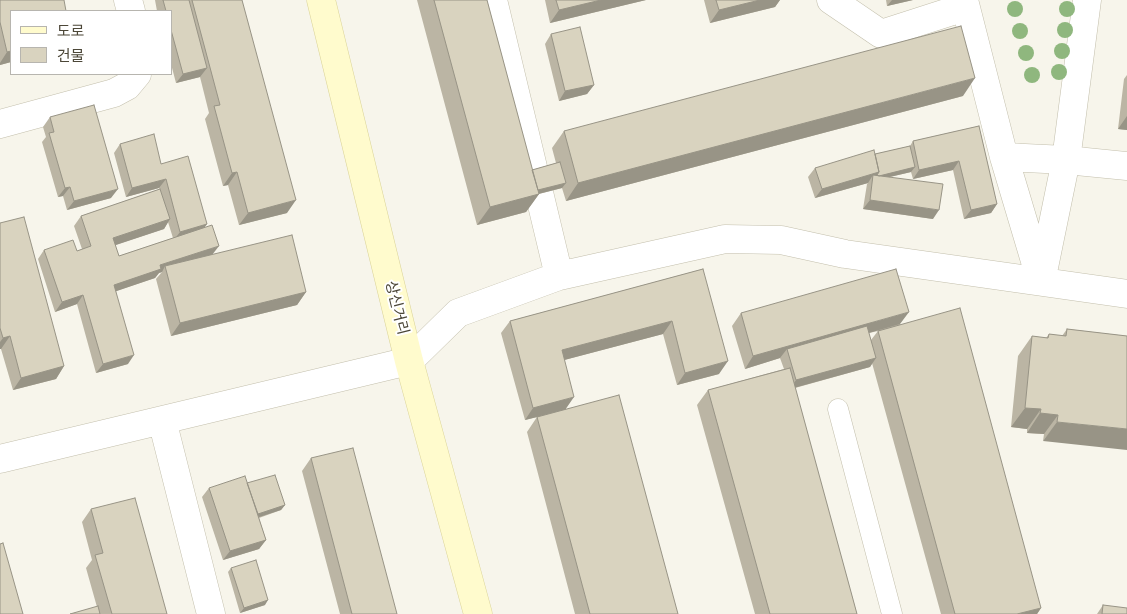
<!DOCTYPE html>
<meta charset="utf-8">
<style>
body{margin:0}
#map{position:relative;width:1127px;height:614px;overflow:hidden;background:#f7f5eb;font-family:Roboto,"Noto Sans KR",sans-serif}
canvas{display:block}
.legend{position:absolute;left:10px;top:10px;width:162px;height:65px;box-sizing:border-box;background:#fff;border:1px solid #b7b5af;margin:0;padding:6px 9px;list-style:none;font-size:15px;color:#4c4738}
.legend li{display:flex;align-items:center;gap:10px;height:25px}
.legend b{width:25px;border:1px solid #b7b5af}
</style>
<div id="map">
<canvas width="1127" height="614"></canvas>
<ul class="legend">
<li><b style="height:6px;background:#fffbcd"></b>도로</li>
<li><b style="height:14px;background:#d9d3bf"></b>건물</li>
</ul>
</div>
<script>
const context = document.querySelector('canvas').getContext('2d');
context.lineJoin = 'round';
const toPath = rows => new Path2D(rows.map(r => 'M' + r).join(''));
function trace(path, color, width, dash) { context.strokeStyle = color; context.lineWidth = width; context.lineCap = dash ? 'butt' : 'round'; context.setLineDash(dash || []); context.stroke(path); }
function fill(path, color) { context.fillStyle = color; context.fill(path, 'evenodd'); }
function drawText(font, color, halo, rows, align = 'center') {
  context.font = font + ' Roboto,"Noto Sans KR",sans-serif'; context.lineWidth = 4; context.setLineDash([]); context.textBaseline = 'middle'; context.strokeStyle = halo; context.fillStyle = color; for (const [text, x, y, turn = 0] of rows) {
    context.save(); context.translate(x, y); context.rotate((+turn || 0) * Math.PI / 180); context.textAlign = isNaN(turn) ? turn : align; if (halo) context.strokeText(text, 0, 0); context.fillText(text, 0, 0); context.restore();
  }
}
const lane = toPath([
 [838,409,892,614]
]);
const street = toPath([
 [128,0,131,11],
 [493,0,559,276],
 [831,0,881,34,965,7],
 [964,0,1004,157,1041,281],
 [0,124,114,93,127,86,137,74],
 [1004,157,1066,160,1127,166],
 [1042,277,1066,160,1087,0],
 [162,420,211,614],
 [0,459,409,361,458,313,559,276,725,239,781,240,845,254,1127,294]
]);
const secondary = toPath([
 [321,0,409,361,478,614]
]);
const trees = [
 [1015,9],
 [1067,9],
 [1065,30],
 [1020,31],
 [1062,51],
 [1026,53],
 [1059,72],
 [1032,75]
];
const wall = toPath([
 [0,0,11,62,0,65],
 [155,0,242,0,287,213,239,225,228,185,223,186,205,119,209,113,200,77,176,83,171,64,171,11,157,11],
 [417,0,487,0,532,170,556,163,552,148,564,131,963,96,566,201,562,188,539,194,526,212,477,225],
 [545,0,646,0,550,23],
 [704,0,780,0,775,7,710,23],
 [886,0,913,0,887,6],
 [551,34,594,85,587,94,559,101,545,44],
 [1127,75,1127,130,1118,129,1124,79],
 [50,117,111,198,67,210,63,196,58,197,42,142,46,137,43,127],
 [979,126,997,204,991,213,964,219,953,170,913,179,911,172,890,177,933,219,863,209,867,184,868,183,815,198,808,177,815,168,910,146,913,141],
 [120,144,161,164,207,224,204,227,212,255,306,292,297,305,171,336,156,279,162,272,159,273,155,278,116,291,128,364,96,373,77,304,55,312,38,259,44,250,77,251,82,249,74,226,81,216,160,189,159,188,126,197,114,153],
 [168,222,173,238,119,256,115,245,164,229],
 [0,223,64,366,56,379,13,390,1,349,0,349],
 [703,269,719,374,677,385,663,334,564,360,566,409,678,614,575,614,527,432,537,417,525,420,501,333,510,321],
 [741,313,900,324,1041,608,1037,614,941,614,872,363,870,367,795,388,857,614,755,614,697,405,708,390,784,369,780,358,745,369,732,326],
 [878,331,871,340,869,333],
 [1067,329,1127,336,1043,441,1044,434,1027,433,1027,429,1011,427,1018,356,1032,336,1046,338,1049,334,1062,336],
 [311,458,397,614,340,614,302,471],
 [247,483,285,505,281,510,259,518,266,540,259,549,223,560,202,497,209,488],
 [91,509,167,614,70,614,97,607,86,568,92,560,82,522],
 [231,568,265,605,240,613,228,572],
 [1103,605,1127,614,1097,614]
]);
const shadedWall = toPath([
 [601,0,646,0,550,23,559,10],
 [760,0,780,0,775,7,710,23,719,10],
 [892,0,913,0,887,6],
 [11,51,11,62,0,65,0,63,7,52],
 [207,68,200,77,176,83,183,74],
 [975,78,963,96,566,201,578,183],
 [594,85,587,94,559,101,565,91],
 [1127,116,1127,130,1118,129],
 [959,161,953,170,913,179,919,170],
 [915,167,911,172,872,181,873,175,868,183,815,198,822,189,879,172],
 [237,172,228,185,223,186,232,173],
 [166,179,159,188,126,197,132,188],
 [566,183,562,188,522,198,526,193],
 [70,187,63,196,58,197,65,188],
 [118,189,111,198,67,210,74,201],
 [539,194,526,212,477,225,490,207],
 [296,200,287,213,239,225,248,213],
 [870,200,939,210,933,219,863,209],
 [997,204,991,213,964,219,971,210],
 [170,219,164,229,107,248,113,238],
 [207,224,200,234,173,241,180,232],
 [219,246,212,255,165,266,162,272,159,273,155,278,108,294,114,285,160,265],
 [306,292,297,305,171,336,180,323],
 [83,295,77,304,55,312,62,302],
 [909,312,900,324,789,356,787,349,780,358,745,369,753,356],
 [672,321,663,334,553,363,562,350],
 [10,336,1,349,0,349,0,342,3,338],
 [134,355,128,364,96,373,103,364],
 [876,358,870,367,790,389,796,380],
 [728,361,719,374,677,385,685,373],
 [64,366,56,379,13,390,21,378],
 [574,397,565,410,525,420,533,408],
 [1025,408,1041,409,1027,429,1011,427],
 [1040,413,1058,415,1044,434,1027,433],
 [1057,422,1127,429,1127,450,1043,441],
 [285,505,281,510,250,520,253,515],
 [266,540,259,549,223,560,230,551],
 [268,600,265,605,240,613,244,608],
 [1041,608,1037,614,1017,614]
]);
const building = toPath([
 [0,0,64,0,66,11,11,11,11,51,7,52,0,22,0,0],
 [163,0,189,0,207,68,183,74,171,30,171,11,166,11,163,0],
 [192,0,242,0,296,200,248,213,237,172,232,173,214,106,220,105,192,0],
 [434,0,487,0,539,194,490,207,434,0],
 [556,0,601,0,559,10,556,0],
 [716,0,760,0,719,10,716,0],
 [961,26,975,78,578,183,564,131,961,26],
 [580,27,594,85,565,91,551,34,580,27],
 [94,105,118,189,74,201,70,187,65,188,49,133,54,132,50,117,94,105],
 [979,126,997,204,971,210,959,161,919,170,913,141,979,126],
 [154,134,161,164,188,156,207,224,180,232,166,179,132,188,120,144,154,134],
 [910,146,915,167,879,176,877,175,879,172,875,154,910,146],
 [874,150,879,172,822,189,815,168,874,150],
 [560,162,566,183,538,190,532,170,560,162],
 [873,175,943,184,939,210,870,200,873,175],
 [160,189,170,219,113,238,119,256,212,225,219,246,160,265,161,269,114,285,134,355,103,364,83,295,62,302,44,250,73,240,77,251,91,246,81,216,160,189],
 [24,217,64,366,21,378,10,336,3,338,0,328,0,223,24,217],
 [292,235,306,292,180,323,165,266,292,235],
 [703,269,728,361,685,373,672,321,562,350,574,397,533,408,510,321,703,269],
 [896,269,909,312,753,356,741,313,896,269],
 [960,308,1041,608,1017,614,955,614,878,331,960,308],
 [867,326,876,358,796,380,787,349,867,326],
 [1067,329,1127,336,1127,429,1057,422,1058,415,1040,413,1041,409,1025,408,1032,336,1048,338,1049,334,1066,336,1067,329],
 [790,368,857,614,770,614,708,390,790,368],
 [619,395,678,614,590,614,537,417,619,395],
 [353,448,397,614,352,614,311,458,353,448],
 [275,475,285,505,258,514,247,483,275,475],
 [245,476,266,540,230,551,209,488,245,476],
 [135,498,167,614,112,614,95,555,103,553,91,509,135,498],
 [3,543,23,614,0,614,0,544,3,543],
 [256,560,268,600,244,608,231,568,256,560],
 [1103,605,1127,608,1127,614,1102,614,1103,605],
 [98,606,100,614,70,614,98,606]
]);
const streetNames = [
 ["상신거리",396,308,76]
];
trace(lane, '#c3bfac', 21);
trace(street, '#c3bfac', 29);
trace(secondary, '#dad398', 29);
trace(lane, '#fff', 20);
trace(street, '#fff', 28);
trace(secondary, '#fffbcd', 28);
context.fillStyle = '#8fb77e';
for (const [x, y] of trees) { context.beginPath(); context.arc(x, y, 8, 0, 2 * Math.PI); context.fill(); }
fill(wall, '#bbb5a4');
fill(shadedWall, '#989486');
fill(building, '#d9d3bf');
trace(building, '#989486', 1);
drawText('15px', '#4c4738', '#fff', streetNames);
</script>
